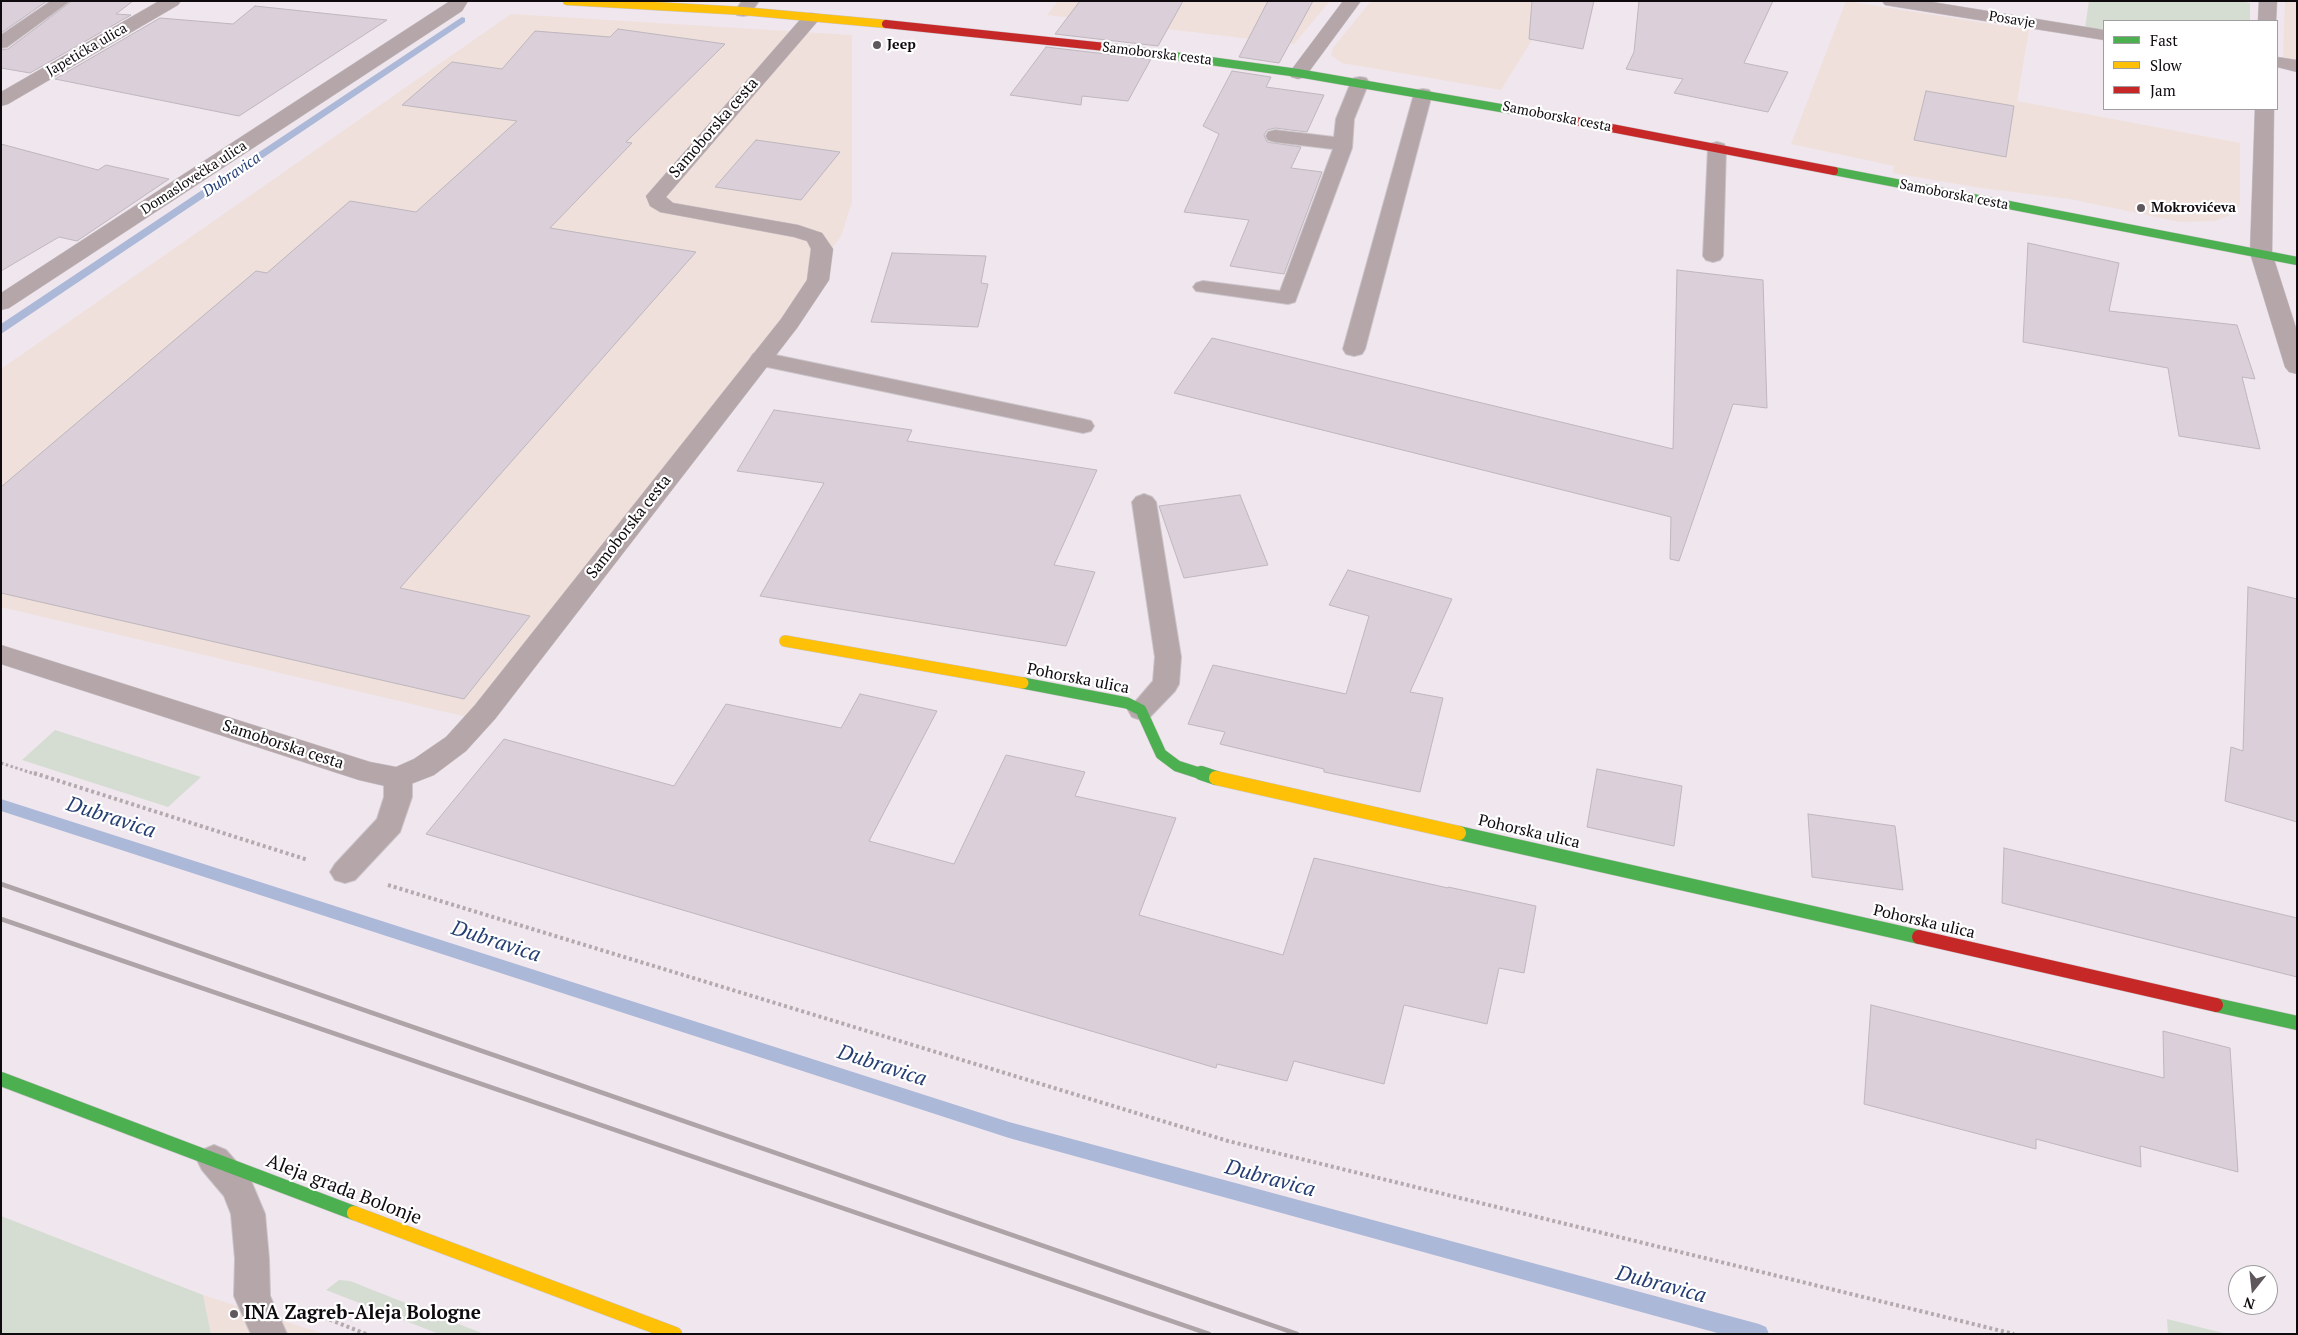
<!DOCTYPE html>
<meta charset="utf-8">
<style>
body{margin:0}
#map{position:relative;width:2298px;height:1335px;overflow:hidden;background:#f0e6ee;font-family:"PT Serif",serif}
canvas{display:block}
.frame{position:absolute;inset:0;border:2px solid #0f0a0e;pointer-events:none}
.legend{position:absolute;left:2103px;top:20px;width:175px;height:90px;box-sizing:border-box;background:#fff;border:1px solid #9f9d9f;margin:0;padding:6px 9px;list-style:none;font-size:15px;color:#0f0a0e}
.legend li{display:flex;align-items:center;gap:10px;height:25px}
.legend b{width:25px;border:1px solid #9f9d9f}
.north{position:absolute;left:2228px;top:1265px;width:50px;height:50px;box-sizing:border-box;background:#fff;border:1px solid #9f9d9f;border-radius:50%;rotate:196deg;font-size:14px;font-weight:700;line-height:20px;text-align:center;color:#0f0a0e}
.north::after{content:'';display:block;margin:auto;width:18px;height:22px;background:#5e575c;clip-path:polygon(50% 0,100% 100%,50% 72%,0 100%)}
</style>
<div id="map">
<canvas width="2298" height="1335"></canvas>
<div class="frame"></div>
<ul class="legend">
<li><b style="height:6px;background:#4caf50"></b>Fast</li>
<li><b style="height:6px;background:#ffc107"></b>Slow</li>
<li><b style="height:6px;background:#c62828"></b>Jam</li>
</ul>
<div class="north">N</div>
</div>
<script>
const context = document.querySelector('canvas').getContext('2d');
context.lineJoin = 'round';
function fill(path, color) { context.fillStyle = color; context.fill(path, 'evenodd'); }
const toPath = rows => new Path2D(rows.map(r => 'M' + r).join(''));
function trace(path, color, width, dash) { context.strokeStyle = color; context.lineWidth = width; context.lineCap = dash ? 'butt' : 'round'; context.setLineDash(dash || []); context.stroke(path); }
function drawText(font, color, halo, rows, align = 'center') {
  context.font = font + ' "PT Serif",serif'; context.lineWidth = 4.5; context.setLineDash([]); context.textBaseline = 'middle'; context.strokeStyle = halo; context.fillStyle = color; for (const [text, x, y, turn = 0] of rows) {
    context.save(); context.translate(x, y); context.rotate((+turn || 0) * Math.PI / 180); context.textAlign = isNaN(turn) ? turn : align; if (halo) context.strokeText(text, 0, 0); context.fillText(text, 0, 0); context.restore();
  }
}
const commercial = toPath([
 [1058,1,1330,1,1294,44,1047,15],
 [1371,1,1556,1,1501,90,1342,63,1331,55,1333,48],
 [1846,1,2029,30,2017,101,2240,143,2240,206,2228,216,2215,221,2180,222,2070,199,1981,188,1893,173,1894,166,1791,144],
 [2285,1,2297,1,2297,60,2283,57],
 [511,14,852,35,852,202,841,236,488,722,1,607,1,369],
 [203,1295,318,1332,323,1334,211,1334]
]);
const green = toPath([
 [2089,1,2240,1,2250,3,2250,21,2104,21,2104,30,2085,28],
 [55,730,201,777,168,807,22,760],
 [1,1216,203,1295,211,1334,1,1334],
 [339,1280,350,1281,484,1334,439,1334,326,1290],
 [2167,1319,2227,1334,2168,1334]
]);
const stream = toPath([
 [462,17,465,18,465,22,1,334,1,324,462,17],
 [1,799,1009,1122,1759,1324,1766,1327,1769,1334,1721,1334,1009,1138,1,811,1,799]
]);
const building = toPath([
 [1,1,47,1,1,33,1,1],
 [72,1,133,1,116,14,131,15,30,73,1,68,1,50,8,49,72,1],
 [1080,1,1183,1,1158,46,1055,34,1080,1],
 [1268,1,1313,1,1279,63,1239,57,1268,1],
 [1532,1,1594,1,1583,49,1529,39,1532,1],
 [1639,1,1773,1,1744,63,1788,72,1768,112,1674,93,1683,79,1626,69,1634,52,1639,1],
 [255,6,387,20,239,116,55,79,160,18,233,24,255,6],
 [618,29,725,44,626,142,632,143,550,228,696,252,400,588,530,616,464,699,1,593,1,487,256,271,267,273,350,201,416,212,517,121,402,105,452,62,502,69,535,31,610,37,618,29],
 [1046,47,1149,59,1151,59,1128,101,1082,96,1081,105,1010,95,1046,47],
 [1232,71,1271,77,1266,87,1324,95,1307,132,1275,128,1267,130,1264,135,1267,142,1301,147,1291,168,1322,172,1284,274,1230,266,1249,220,1184,212,1219,134,1203,126,1232,71],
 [1926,91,2014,106,2006,157,1914,140,1926,91],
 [756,140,840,152,801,200,715,187,756,140],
 [1,144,98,170,106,165,169,179,77,241,59,237,1,271,1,144],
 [2028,243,2119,263,2109,311,2237,325,2255,379,2242,377,2260,449,2179,436,2168,368,2023,342,2028,243],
 [892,253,986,256,981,283,988,284,978,327,871,322,892,253],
 [1677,270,1763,280,1767,408,1733,404,1679,561,1670,559,1671,517,1174,393,1212,338,1673,449,1677,270],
 [774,410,912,430,907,441,1097,470,1054,565,1095,572,1066,646,760,596,824,483,737,471,774,410],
 [1240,495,1268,565,1184,578,1159,506,1240,495],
 [1348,570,1452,599,1410,692,1443,698,1420,792,1324,772,1324,769,1220,744,1225,732,1188,724,1213,665,1346,694,1369,616,1329,605,1348,570],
 [2248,587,2297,599,2297,822,2225,801,2231,747,2243,751,2248,587],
 [860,694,937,711,869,841,954,864,1006,755,1085,772,1075,796,1176,818,1139,915,1283,955,1314,858,1448,888,1448,887,1536,906,1524,973,1499,968,1487,1024,1404,1005,1384,1084,1294,1061,1287,1081,1217,1064,1216,1068,426,834,504,739,674,786,726,704,841,728,860,694],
 [1597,769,1682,786,1674,846,1587,827,1597,769],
 [1808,814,1895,826,1903,890,1812,877,1808,814],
 [2004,848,2297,918,2297,977,2002,903,2004,848],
 [1871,1005,2164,1078,2163,1031,2230,1048,2238,1172,2140,1146,2141,1167,2036,1139,2036,1149,1864,1104,1871,1005]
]);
const pathFar1 = toPath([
 [1,763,38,775]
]);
const path = toPath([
 [34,773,308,860],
 [388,885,1228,1141,2014,1334],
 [313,1313,366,1334]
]);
const lane = toPath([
 [51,1,70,1,7,47,1,48,1,35,51,1],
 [742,1,759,1,749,15,743,16,737,15,735,11,742,1],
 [1360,77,1366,78,1369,82,1354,119,1352,148,1295,302,1288,304,1196,291,1193,287,1196,283,1203,281,1280,291,1333,149,1275,142,1268,140,1266,136,1268,132,1275,130,1334,137,1336,119,1351,82,1354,78,1360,77],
 [1423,89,1429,90,1432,94,1365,349,1362,354,1354,356,1346,354,1343,349,1414,94,1417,90,1423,89],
 [1717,142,1724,144,1726,148,1723,256,1720,260,1713,262,1706,260,1703,256,1708,148,1710,144,1717,142],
 [761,352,1083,419,1091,421,1094,426,1091,431,1083,433,753,364,750,359,753,354,761,352],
 [1144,494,1152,497,1156,502,1181,657,1179,684,1175,691,1150,717,1141,720,1132,717,1128,710,1153,681,1155,657,1132,502,1136,497,1144,494],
 [398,768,408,771,412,778,412,797,400,832,355,880,345,883,335,880,330,872,335,864,377,819,384,797,384,778,388,771,398,768],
 [214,1145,226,1150,249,1176,265,1214,269,1259,270,1296,287,1334,251,1334,234,1296,235,1259,231,1214,224,1196,202,1170,197,1160,202,1150,214,1145]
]);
const street = toPath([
 [159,1,181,1,178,5,8,104,1,106,1,92,159,1],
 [450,1,468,1,462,11,9,308,1,310,1,293,450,1],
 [1343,1,1361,1,1305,77,1298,79,1291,77,1289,73,1343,1],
 [1882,1,1926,1,2104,30,2104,40,1891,6,1885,5,1882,1],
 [2259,1,2277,1,2276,21,2258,21,2259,1],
 [811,13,817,14,820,18,817,22,666,197,673,203,798,225,822,233,833,249,829,280,797,328,495,719,466,751,434,775,398,789,359,780,1,664,1,645,370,762,396,767,414,759,446,737,475,705,781,319,807,280,811,249,807,241,794,237,660,212,650,206,646,196,805,14,811,13],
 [2277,57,2297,60,2297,72,2277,67,2277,57],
 [2255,109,2274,109,2272,253,2297,331,2297,374,2289,372,2285,367,2250,253,2255,109]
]);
const fastFar2 = toPath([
 [1115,48,1298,73,1570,120],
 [1834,171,2297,261]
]);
const fastFar1 = toPath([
 [1023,683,1127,703,1141,710,1161,754,1177,766,1205,775]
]);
const fast = toPath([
 [1201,773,1216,778],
 [1459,833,1919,937],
 [2216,1005,2297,1023],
 [1,1079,354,1213]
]);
const slowFar2 = toPath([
 [567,1,743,11,886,24]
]);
const slowFar1 = toPath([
 [785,641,1023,683]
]);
const slow = toPath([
 [1216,778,1459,833],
 [354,1213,675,1334]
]);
const jamFar1 = toPath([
 [886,24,1115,48],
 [1570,120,1834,171]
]);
const jam = toPath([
 [1919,937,2216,1005]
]);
const rail = toPath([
 [1,884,1297,1334],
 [1,919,1209,1334]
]);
const markers = [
 [877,45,5,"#5e575c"],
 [2141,208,5,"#5e575c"],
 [234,1314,5,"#5e575c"]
];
const farStreetnames = [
 ["Posavje",2012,20,9],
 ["Japetićka ulica",87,50,-30],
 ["Samoborska cesta",1157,54,7],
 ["Samoborska cesta",1557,117,11],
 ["Domaslovečka ulica",194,178,-33],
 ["Samoborska cesta",1954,195,11]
];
const farPoinames = [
 ["Jeep",887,45],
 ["Mokrovićeva",2151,208]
];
const farWaternames = [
 ["Dubravica",232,175,-34]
];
const streetNames = [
 ["Samoborska cesta",714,128,-49],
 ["Samoborska cesta",629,527,-52],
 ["Pohorska ulica",1078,679,11],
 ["Samoborska cesta",283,745,18],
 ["Pohorska ulica",1529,832,13],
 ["Pohorska ulica",1924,922,13]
];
const nearStreetnames = [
 ["Aleja grada Bolonje",344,1190,21]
];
const nearPoinames = [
 ["INA Zagreb-Aleja Bologne",244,1314]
];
const nearWaternames = [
 ["Dubravica",111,818,18],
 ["Dubravica",496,942,18],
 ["Dubravica",882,1066,18],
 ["Dubravica",1270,1179,15],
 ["Dubravica",1661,1285,15]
];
fill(commercial, '#efe0db');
fill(green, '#d5dcd2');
fill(stream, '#acb8d8');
fill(building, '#dbcfda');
trace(building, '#beb7bd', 1);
trace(lane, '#cbc4c9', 2);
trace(street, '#cbc4c9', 1);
trace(fastFar2, '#cbc4c9', 9);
trace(fastFar1, '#cbc4c9', 12);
trace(fast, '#cbc4c9', 15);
trace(slowFar2, '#cbc4c9', 9);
trace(slowFar1, '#cbc4c9', 12);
trace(slow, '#cbc4c9', 15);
trace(jamFar1, '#cbc4c9', 9);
trace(jam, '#cbc4c9', 15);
trace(pathFar1, '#b4a9ad', 3, [2.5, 2.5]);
trace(path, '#b4a9ad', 4, [3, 3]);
fill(lane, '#b4a6a9');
fill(street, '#b4a6a9');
trace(fastFar2, '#4caf50', 8);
trace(fastFar1, '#4caf50', 11);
trace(fast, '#4caf50', 14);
trace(slowFar2, '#ffc107', 8);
trace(slowFar1, '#ffc107', 11);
trace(slow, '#ffc107', 14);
trace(jamFar1, '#c62828', 8);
trace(jam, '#c62828', 14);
trace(rail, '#aea4a8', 4.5);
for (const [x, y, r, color] of markers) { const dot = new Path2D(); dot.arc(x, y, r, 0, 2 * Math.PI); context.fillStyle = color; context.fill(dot); trace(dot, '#fff', 2); }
drawText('14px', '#0f0a0e', '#fff', farStreetnames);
drawText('bold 14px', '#0f0a0e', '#fff', farPoinames, 'left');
drawText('italic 15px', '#243d72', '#fff', farWaternames);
drawText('16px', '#0f0a0e', '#fff', streetNames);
drawText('19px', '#0f0a0e', '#fff', nearStreetnames);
drawText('bold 19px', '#0f0a0e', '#fff', nearPoinames, 'left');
drawText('italic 21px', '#243d72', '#fff', nearWaternames);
</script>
